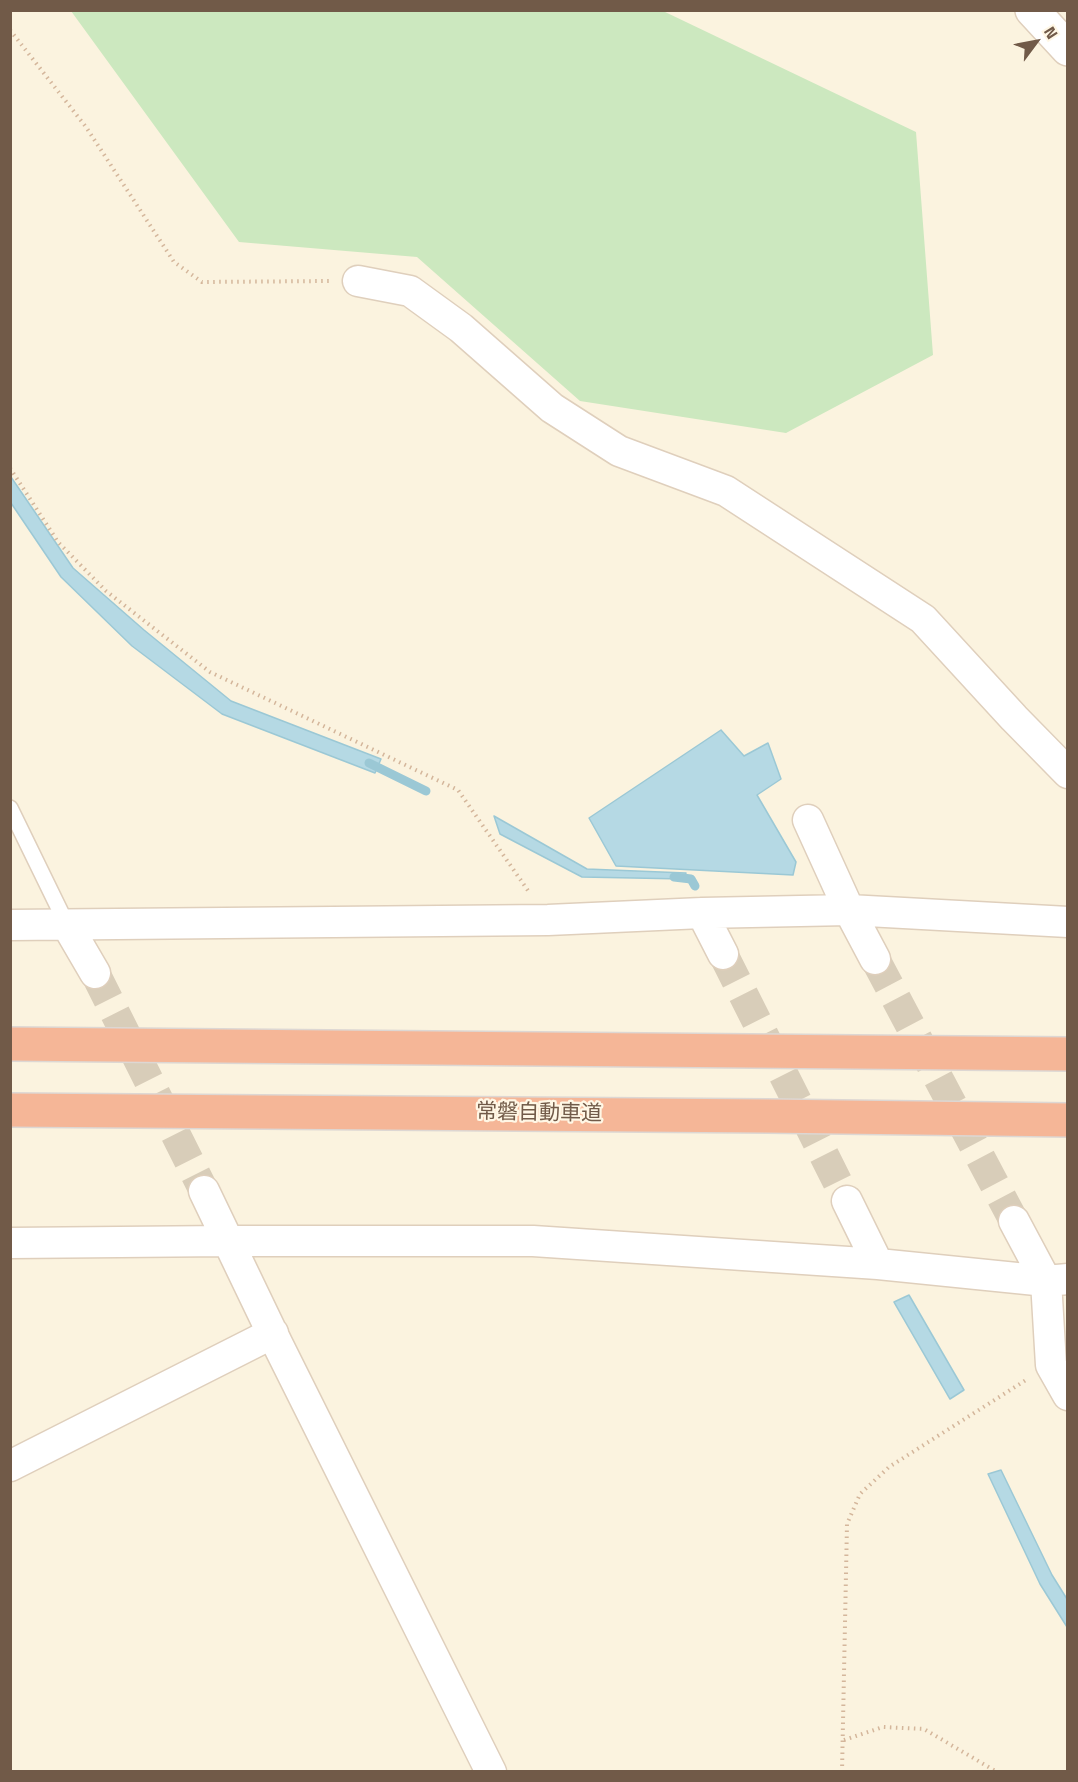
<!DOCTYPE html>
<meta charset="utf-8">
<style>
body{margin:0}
#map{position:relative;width:1078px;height:1782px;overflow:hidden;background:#fbf3df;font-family:"Titillium Web",sans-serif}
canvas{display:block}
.frame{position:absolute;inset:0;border:12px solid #715a48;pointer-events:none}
.north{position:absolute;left:1006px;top:12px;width:60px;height:60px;-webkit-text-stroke:4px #fff7e5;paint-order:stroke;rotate:58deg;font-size:16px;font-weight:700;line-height:24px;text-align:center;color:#715a48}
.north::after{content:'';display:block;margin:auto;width:21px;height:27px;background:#715a48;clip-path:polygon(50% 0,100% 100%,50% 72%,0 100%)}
</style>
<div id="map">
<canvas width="1078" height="1782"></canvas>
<div class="frame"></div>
<div class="north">N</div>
</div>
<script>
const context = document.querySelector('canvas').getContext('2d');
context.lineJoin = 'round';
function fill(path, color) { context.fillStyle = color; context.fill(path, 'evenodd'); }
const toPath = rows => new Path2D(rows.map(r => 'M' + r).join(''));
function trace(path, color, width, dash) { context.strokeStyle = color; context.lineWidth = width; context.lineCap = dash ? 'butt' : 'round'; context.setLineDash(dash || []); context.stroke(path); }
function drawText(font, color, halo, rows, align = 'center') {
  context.font = font + ' "Titillium Web","Noto Sans JP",sans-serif'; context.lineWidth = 4.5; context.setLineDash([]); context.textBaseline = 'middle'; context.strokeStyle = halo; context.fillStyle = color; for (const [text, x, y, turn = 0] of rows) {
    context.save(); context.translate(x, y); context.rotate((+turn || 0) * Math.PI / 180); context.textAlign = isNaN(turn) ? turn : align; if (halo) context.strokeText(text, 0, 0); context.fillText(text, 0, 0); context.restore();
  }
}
const green = toPath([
 [71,11,663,11,916,132,933,355,786,433,580,401,417,257,239,242]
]);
const water = toPath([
 [11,477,73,568,144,630,231,701,381,759,375,773,222,714,132,646,61,577,11,503,11,477],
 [721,730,744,756,768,743,781,779,757,795,796,862,793,875,616,866,589,818,721,730],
 [494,816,587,869,686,873,684,879,582,877,500,834,494,816],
 [909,1295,964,1390,950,1399,894,1302,909,1295],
 [1001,1470,1052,1575,1067,1599,1067,1627,1040,1584,988,1474,1001,1470]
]);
const stream = toPath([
 [369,763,426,791],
 [674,877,691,879,695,886]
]);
const minorTunnel = toPath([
 [723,954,847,1201],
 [875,959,1014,1221],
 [95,973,204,1191]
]);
const path = toPath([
 [10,30,86,127,174,262,202,282,331,281],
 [10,468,58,542,106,591,210,672,458,790,529,892],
 [844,1740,883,1727,924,1729,997,1772],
 [842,1772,847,1524,860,1494,889,1467,1026,1380]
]);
const service = toPath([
 [10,808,67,925]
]);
const minor = toPath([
 [358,281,410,291,461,328,552,408,619,451,726,491,923,619,1014,718,1068,773],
 [808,820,849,910,875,959],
 [702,913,723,954],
 [10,925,548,920,702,913,849,910,1068,922],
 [67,925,95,973],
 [204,1191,277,1343,491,1772],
 [847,1201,878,1264],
 [1014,1221,1046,1281,1051,1365,1068,1395],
 [10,1243,228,1241,533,1241,878,1264,1046,1281,1068,1279],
 [10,1466,273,1333]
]);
const tertiary = toPath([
 [1032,10,1068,49]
]);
const motorway = toPath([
 [10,1044,1068,1054],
 [10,1110,767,1116,1068,1120]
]);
const streetNames = [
 ["常磐自動車道",539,1114,1]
];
fill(green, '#cce8bf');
fill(water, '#b5d9e4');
trace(water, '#9bc8d5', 1.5);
trace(stream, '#9bc8d5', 9);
trace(minorTunnel, '#d8cdb9', 30, [30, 15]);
trace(service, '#dfcfbc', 18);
trace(minor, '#dfcfbc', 33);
trace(tertiary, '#dfcfbc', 36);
trace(motorway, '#ddd7d3', 36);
trace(path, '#d4b69b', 4, [1.5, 4.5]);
trace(service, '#fff', 15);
trace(minor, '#fff', 30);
trace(tertiary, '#fff', 33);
trace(motorway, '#f5b697', 33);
drawText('21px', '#715a48', '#fff7e5', streetNames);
</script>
